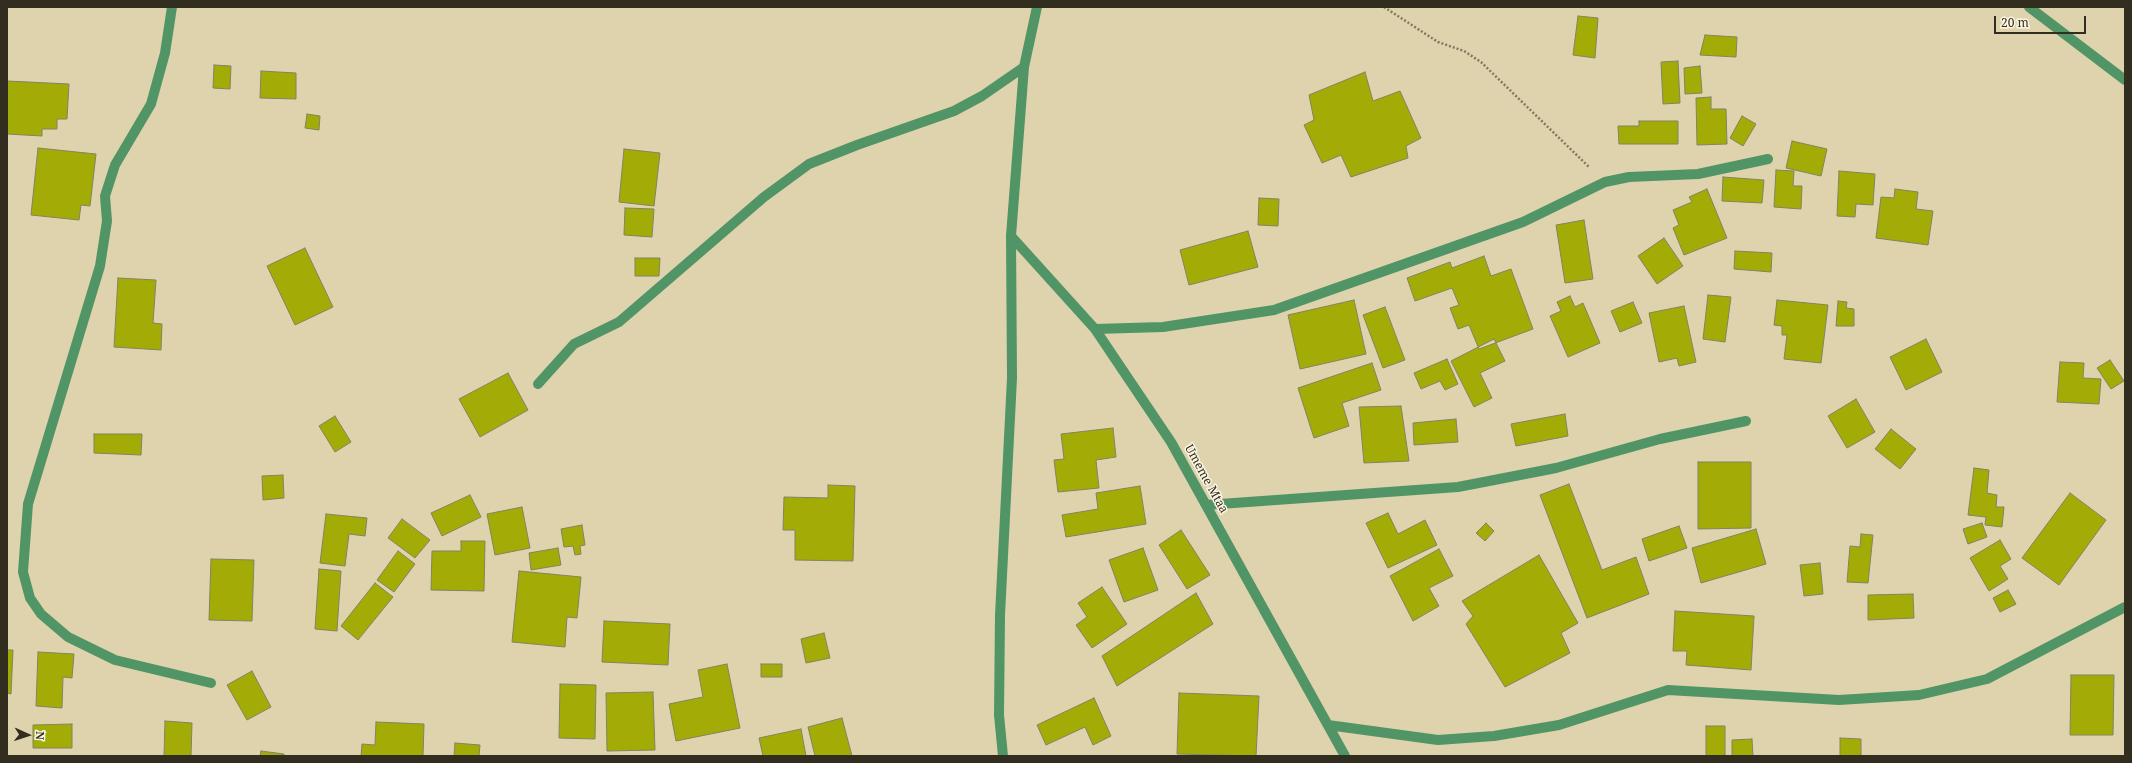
<!DOCTYPE html>
<style>
body{margin:0}
#map{position:relative;width:2132px;height:763px;overflow:hidden;background:#dfd3ae;font-family:"Noto Serif",serif}
canvas{display:block}
.frame{position:absolute;inset:0;border:8px solid #322e1f;pointer-events:none}
.north{position:absolute;left:8px;top:715px;width:40px;height:40px;-webkit-text-stroke:3px #faf4e1;paint-order:stroke;rotate:93deg;font-size:11px;font-weight:700;line-height:16px;text-align:center;color:#322e1f}
.north::after{content:'';display:block;margin:auto;width:14px;height:18px;background:#322e1f;clip-path:polygon(50% 0,100% 100%,50% 72%,0 100%)}
.scale{position:absolute;left:1994px;top:16px;width:92px;height:18px;box-sizing:border-box;border:2px solid #322e1f;border-top:0;padding-left:5px;font-size:12px;line-height:14px;white-space:nowrap;color:#322e1f;-webkit-text-stroke:3px #faf4e1;paint-order:stroke}
</style>
<div id="map">
<canvas width="2132" height="763"></canvas>
<div class="frame"></div>
<div class="north">N</div>
<div class="scale">20 m</div>
</div>
<script>
const context = document.querySelector('canvas').getContext('2d');
context.lineJoin = 'round';
function fill(path, color) { context.fillStyle = color; context.fill(path, 'evenodd'); }
const toPath = rows => new Path2D(rows.map(r => 'M' + r).join(''));
function trace(path, color, width, dash) { context.strokeStyle = color; context.lineWidth = width; context.lineCap = dash ? 'butt' : 'round'; context.setLineDash(dash || []); context.stroke(path); }
function drawText(font, color, halo, rows, align = 'center') {
  context.font = font + ' "Noto Serif",serif'; context.lineWidth = 3; context.setLineDash([]); context.textBaseline = 'middle'; context.strokeStyle = halo; context.fillStyle = color; for (const [text, x, y, turn = 0] of rows) {
    context.save(); context.translate(x, y); context.rotate((+turn || 0) * Math.PI / 180); context.textAlign = isNaN(turn) ? turn : align; if (halo) context.strokeText(text, 0, 0); context.fillText(text, 0, 0); context.restore();
  }
}
const building = toPath([
 [1578,16,1598,18,1595,58,1573,55,1578,16],
 [1705,35,1737,37,1736,57,1700,55,1705,35],
 [1678,61,1680,103,1663,104,1661,62,1678,61],
 [214,65,231,66,230,89,213,88,214,65],
 [1700,66,1702,93,1685,94,1684,68,1700,66],
 [261,71,296,73,296,99,260,98,261,71],
 [1365,72,1373,101,1400,91,1421,138,1406,146,1408,158,1351,177,1341,155,1322,163,1304,125,1314,120,1309,95,1365,72],
 [7,81,69,84,67,119,57,119,57,129,42,129,42,136,7,134,7,81],
 [1711,97,1711,109,1726,109,1727,144,1697,145,1696,98,1711,97],
 [307,114,320,116,319,130,305,128,307,114],
 [1742,116,1756,124,1743,146,1730,138,1742,116],
 [1639,121,1678,121,1678,144,1619,144,1618,126,1639,126,1639,121],
 [1792,141,1827,149,1821,176,1786,168,1792,141],
 [38,148,96,154,90,206,81,205,79,220,31,215,38,148],
 [624,149,660,153,654,206,619,202,624,149],
 [1776,170,1794,171,1793,186,1802,186,1801,209,1774,207,1776,170],
 [1839,171,1875,174,1873,205,1856,204,1855,217,1837,216,1839,171],
 [1723,177,1764,180,1762,203,1722,201,1723,177],
 [1707,189,1727,238,1684,255,1673,228,1679,225,1673,210,1692,202,1689,197,1707,189],
 [1895,189,1918,192,1916,209,1933,211,1928,245,1876,238,1881,197,1894,198,1895,189],
 [1259,198,1279,199,1278,226,1258,225,1259,198],
 [625,208,654,209,652,237,624,235,625,208],
 [1584,220,1593,279,1565,283,1556,225,1584,220],
 [1248,231,1258,267,1189,285,1180,250,1248,231],
 [1664,238,1683,266,1657,284,1638,256,1664,238],
 [305,248,333,307,295,325,267,266,305,248],
 [1735,251,1772,253,1771,272,1734,269,1735,251],
 [1484,256,1491,276,1511,269,1533,329,1479,349,1469,325,1458,329,1450,308,1459,305,1452,288,1415,301,1407,278,1450,262,1452,268,1484,256],
 [635,258,660,258,659,276,635,276,635,258],
 [118,278,156,280,153,323,162,324,161,350,114,347,118,278],
 [1708,295,1731,297,1725,342,1703,339,1708,295],
 [1570,296,1575,307,1583,303,1600,343,1568,357,1550,316,1561,311,1557,302,1570,296],
 [1354,300,1366,354,1300,369,1288,315,1354,300],
 [1777,300,1828,305,1821,363,1784,359,1787,335,1782,335,1782,326,1774,325,1777,300],
 [1838,301,1847,302,1846,308,1854,309,1854,326,1836,326,1838,301],
 [1633,302,1642,323,1620,332,1611,311,1633,302],
 [1684,306,1696,362,1679,366,1677,358,1659,362,1649,313,1684,306],
 [1385,307,1405,360,1383,368,1363,315,1385,307],
 [1494,339,1505,361,1480,373,1492,398,1474,407,1451,361,1494,339],
 [1926,339,1942,372,1906,390,1890,357,1926,339],
 [1447,359,1458,384,1445,390,1440,381,1421,389,1414,373,1447,359],
 [2110,360,2124,381,2111,389,2097,368,2110,360],
 [2060,362,2084,363,2083,378,2101,379,2099,404,2057,402,2060,362],
 [1372,363,1381,390,1342,403,1349,426,1314,438,1298,388,1372,363],
 [508,373,528,410,480,437,459,399,508,373],
 [1856,399,1875,432,1847,448,1828,416,1856,399],
 [1401,406,1409,461,1364,463,1359,407,1401,406],
 [1565,414,1568,436,1516,446,1511,424,1565,414],
 [335,416,351,442,335,452,319,426,335,416],
 [1456,419,1458,442,1414,445,1413,423,1456,419],
 [1113,428,1116,457,1096,460,1099,488,1058,492,1054,460,1064,459,1061,434,1113,428],
 [1891,429,1916,449,1900,469,1875,449,1891,429],
 [94,434,142,434,141,455,94,453,94,434],
 [1698,462,1751,462,1751,528,1698,529,1698,462],
 [1974,468,1989,470,1987,493,1997,495,1996,507,2004,507,2002,527,1985,525,1986,517,1968,515,1974,468],
 [283,475,284,498,263,500,262,476,283,475],
 [1569,484,1602,570,1636,557,1649,594,1587,618,1540,495,1569,484],
 [828,485,855,486,853,561,795,560,795,530,783,530,784,497,828,498,828,485],
 [1140,486,1146,524,1066,537,1062,515,1098,509,1096,493,1140,486],
 [2070,493,2106,520,2059,585,2022,558,2070,493],
 [470,495,481,517,442,536,431,513,470,495],
 [522,507,530,548,495,555,487,514,522,507],
 [1388,513,1398,534,1425,520,1437,545,1388,568,1366,523,1388,513],
 [326,514,367,518,365,536,349,534,345,566,320,563,326,514],
 [402,519,430,540,415,558,388,538,402,519],
 [1486,523,1494,531,1485,541,1476,533,1486,523],
 [1982,523,1987,537,1968,544,1963,529,1982,523],
 [582,525,585,545,580,546,581,554,575,555,573,546,564,547,561,529,582,525],
 [1679,526,1687,548,1649,561,1642,539,1679,526],
 [1756,529,1766,564,1701,583,1692,548,1756,529],
 [1181,530,1210,575,1187,589,1159,545,1181,530],
 [1861,534,1873,535,1868,583,1847,582,1850,546,1860,547,1861,534],
 [2000,540,2011,559,2000,566,2008,579,1989,591,1970,558,2000,540],
 [461,541,485,541,484,591,431,590,432,551,461,551,461,541],
 [558,548,561,565,531,570,529,553,558,548],
 [1143,548,1158,590,1124,602,1109,560,1143,548],
 [1439,549,1453,576,1429,588,1439,606,1413,621,1390,576,1439,549],
 [398,551,415,564,394,592,377,580,398,551],
 [1539,555,1578,623,1561,633,1570,653,1505,687,1466,624,1473,616,1462,601,1539,555],
 [211,559,254,560,252,621,209,620,211,559],
 [1820,563,1823,594,1804,596,1800,565,1820,563],
 [319,569,341,571,337,631,315,629,319,569],
 [519,571,581,577,577,618,567,617,565,647,512,642,519,571],
 [375,583,393,597,358,640,341,626,375,583],
 [1102,587,1127,624,1092,648,1076,625,1087,617,1078,603,1102,587],
 [2008,590,2016,604,2000,612,1993,598,2008,590],
 [1196,593,1213,624,1117,686,1102,656,1196,593],
 [1913,594,1914,618,1868,620,1868,595,1913,594],
 [1675,611,1754,616,1751,670,1686,665,1687,651,1673,651,1675,611],
 [604,621,670,624,668,665,602,662,604,621],
 [824,633,830,658,806,663,801,639,824,633],
 [7,650,13,650,11,694,7,693,7,650],
 [38,652,74,654,72,678,63,677,62,708,36,706,38,652],
 [727,664,740,728,676,741,669,704,703,697,698,670,727,664],
 [761,664,782,664,782,677,761,677,761,664],
 [252,671,271,707,247,720,227,685,252,671],
 [2071,675,2114,675,2113,735,2070,735,2071,675],
 [560,684,596,685,595,739,559,738,560,684],
 [653,692,655,750,607,751,606,693,653,692],
 [1179,693,1259,696,1256,756,1177,754,1179,693],
 [1094,698,1111,736,1093,745,1085,727,1046,745,1037,725,1094,698],
 [842,718,852,756,815,756,808,727,842,718],
 [165,721,192,723,191,756,164,756,165,721],
 [376,722,424,724,423,756,361,756,362,744,375,745,376,722],
 [72,724,72,748,33,748,33,725,72,724],
 [1706,726,1725,726,1725,756,1706,756,1706,726],
 [801,729,806,756,763,756,759,738,801,729],
 [1840,738,1861,739,1861,756,1840,756,1840,738],
 [1752,739,1753,756,1732,756,1732,740,1752,739],
 [455,743,480,745,479,756,454,756,455,743],
 [261,751,284,754,284,756,260,756,261,751]
]);
const path = toPath([
 [1384,7,1438,42,1464,51,1481,62,1589,167]
]);
const minor = toPath([
 [172,7,165,53,151,104,115,165,105,196,107,221,100,266,28,504,23,572,30,598,41,614,68,637,115,660,211,683],
 [2029,7,2125,80],
 [1011,236,1095,329,1171,442,1345,756],
 [1095,329,1163,327,1274,310,1523,222,1605,182,1629,177,1698,174,1768,159],
 [538,384,574,344,619,322,764,197,809,164,857,145,954,111,982,96,1024,67],
 [1206,505,1458,487,1556,468,1660,439,1746,421],
 [1328,725,1438,740,1494,736,1559,725,1668,690,1839,700,1919,695,1987,679,2125,607],
 [1003,756,999,715,1000,615,1012,378,1011,236,1024,67,1037,7]
]);
const streetNames = [
 ["Umeme Mtaa",1206,479,61]
];
fill(building, '#a3ab06');
trace(building, '#808461', 1);
trace(path, '#807960', 2.5, [2, 2]);
trace(minor, '#519567', 10);
drawText('12px', '#322e1f', '#faf4e1', streetNames);
</script>
